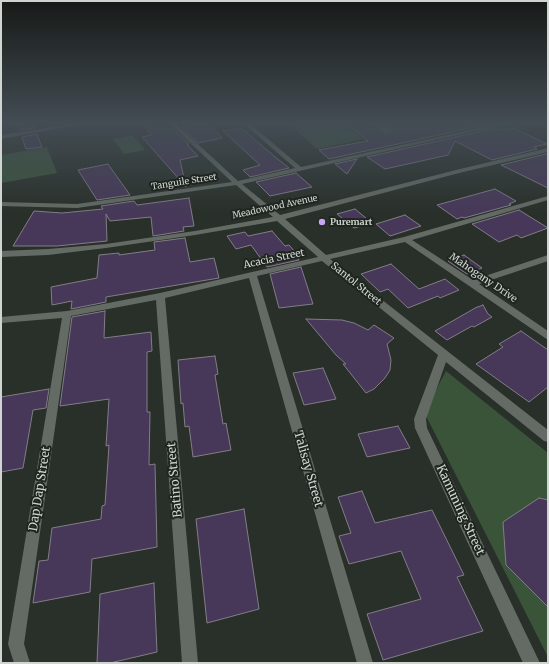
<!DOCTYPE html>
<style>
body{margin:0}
#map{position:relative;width:549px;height:664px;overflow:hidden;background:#292f29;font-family:Merriweather,serif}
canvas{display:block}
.frame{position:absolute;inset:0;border:2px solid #d1d5d1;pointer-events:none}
</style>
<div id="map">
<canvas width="549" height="664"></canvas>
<div class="frame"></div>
</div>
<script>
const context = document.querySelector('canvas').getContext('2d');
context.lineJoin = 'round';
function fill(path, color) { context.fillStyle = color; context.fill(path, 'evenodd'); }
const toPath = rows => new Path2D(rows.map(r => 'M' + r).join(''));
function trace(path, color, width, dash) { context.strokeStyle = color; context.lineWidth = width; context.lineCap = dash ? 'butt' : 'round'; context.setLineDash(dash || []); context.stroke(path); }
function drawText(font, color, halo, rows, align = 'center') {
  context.font = font + ' Merriweather,serif'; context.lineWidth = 4; context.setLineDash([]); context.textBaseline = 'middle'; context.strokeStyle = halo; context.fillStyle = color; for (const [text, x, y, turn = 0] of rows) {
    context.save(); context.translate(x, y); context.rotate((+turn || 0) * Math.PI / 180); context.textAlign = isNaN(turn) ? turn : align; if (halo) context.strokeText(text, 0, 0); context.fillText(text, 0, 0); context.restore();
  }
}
const green = toPath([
 [288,123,343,123,363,139,317,149],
 [133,135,145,150,124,154,113,139],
 [47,147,57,173,1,183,1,155],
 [446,371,548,453,548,657,424,412]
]);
const building = toPath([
 [33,123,35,128,20,130,18,124,33,123],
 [142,123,165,123,170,129,172,128,189,144,187,145,198,156,180,160,186,187,142,137,151,135,142,123],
 [209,123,222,138,198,143,181,127,209,123],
 [346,123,373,123,385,133,391,131,382,123,486,123,489,124,329,159,319,150,368,141,346,123],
 [241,128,274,156,289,168,250,177,243,170,260,165,223,131,241,128],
 [496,128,501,130,514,128,547,144,534,147,537,149,492,160,455,141,448,155,385,169,367,157,496,128],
 [37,134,42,147,26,149,22,137,37,134],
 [546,154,548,155,548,188,501,165,546,154],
 [357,159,347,174,335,164,357,159],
 [108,164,130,195,97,200,78,170,108,164],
 [296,173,312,187,270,196,256,182,296,173],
 [495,189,516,201,509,204,511,205,464,218,462,217,457,219,437,205,495,189],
 [189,198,194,226,183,227,184,231,153,236,151,217,110,221,106,214,107,241,57,246,13,246,34,211,62,213,103,209,101,206,134,201,137,205,189,198],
 [355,209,372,223,354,228,337,214,355,209],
 [519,210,548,228,521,238,517,235,499,242,472,224,519,210],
 [405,215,421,226,390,236,376,224,405,215],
 [272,231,285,246,289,245,296,253,299,260,267,267,251,245,236,249,227,236,245,232,248,236,272,231],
 [185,238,190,262,214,258,219,278,106,297,106,302,71,309,72,301,52,305,51,287,97,278,99,255,119,253,119,255,155,250,154,242,185,238],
 [464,255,482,268,467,274,448,261,464,255],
 [391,264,419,289,445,279,459,290,440,298,438,296,408,308,388,289,380,292,361,274,391,264],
 [301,267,313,304,279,308,270,274,301,267],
 [483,305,488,314,492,317,474,327,472,326,447,340,435,331,477,307,478,307,483,305],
 [105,311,104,338,151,332,152,351,147,352,147,412,150,412,149,465,155,464,157,547,92,559,90,592,33,603,39,561,48,560,52,528,101,519,102,506,105,505,109,445,106,446,109,399,60,406,72,317,105,311],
 [306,319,342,320,354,323,368,330,374,325,394,338,387,344,391,360,390,370,385,378,374,389,366,393,343,364,346,364,336,355,306,319],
 [521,331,548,350,548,387,529,402,476,364,503,347,499,344,521,331],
 [215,356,218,374,215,375,223,424,226,423,231,450,193,457,189,426,185,427,183,403,181,404,178,360,215,356],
 [323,368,336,399,304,405,293,373,323,368],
 [49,389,46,408,33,410,23,468,1,472,1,397,49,389],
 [398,426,410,448,367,457,358,434,398,426],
 [362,491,375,523,432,510,464,575,457,577,483,631,383,660,367,614,421,599,401,551,349,564,339,536,351,533,338,497,362,491],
 [539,498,548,500,548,607,506,565,503,522,539,498],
 [244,509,259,609,207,623,196,519,244,509],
 [154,583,157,652,110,663,97,663,100,594,154,583]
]);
const minor = toPath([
 [76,123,88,123,1,139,1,135,76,123],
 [169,123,175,123,238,181,295,168,243,123,249,123,301,167,501,123,511,123,242,184,280,215,456,170,548,148,548,152,459,173,285,219,326,255,404,237,548,196,548,200,412,240,473,280,548,255,548,261,479,284,548,331,548,340,405,242,330,259,548,430,548,442,544,441,446,362,426,419,427,428,540,663,523,663,415,428,414,419,438,355,322,261,257,276,373,663,357,663,249,278,165,298,198,663,182,663,156,300,71,316,24,644,30,663,14,663,8,644,62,318,1,323,1,317,67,311,160,293,318,257,277,221,195,235,106,248,48,255,1,257,1,251,48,249,106,244,195,231,273,217,236,185,77,208,1,206,1,202,77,204,232,182,169,123],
 [374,123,380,123,390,131,385,132,374,123]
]);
const markers = [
 [322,222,4,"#c6a6f0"]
];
const farStreetnames = [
 ["Tanguile Street",184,182,-9],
 ["Meadowood Avenue",275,207,-12]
];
const farPoinames = [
 ["Puremart",330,222]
];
const streetNames = [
 ["Acacia Street",274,259,-12],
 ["Mahogany Drive",483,278,34],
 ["Santol Street",356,284,39]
];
const nearStreetnames = [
 ["Talisay Street",308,469,74],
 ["Batino Street",175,480,-95],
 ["Dap Dap Street",40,489,-81],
 ["Kamuning Street",460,510,65]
];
fill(green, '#3a543a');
fill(building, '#473859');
trace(building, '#817e86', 1);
fill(minor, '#646b64');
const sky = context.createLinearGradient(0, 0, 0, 216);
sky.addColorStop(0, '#171a17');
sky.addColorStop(0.57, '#434d54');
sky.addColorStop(1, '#434d5400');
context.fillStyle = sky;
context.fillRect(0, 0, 549, 216);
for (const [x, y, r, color] of markers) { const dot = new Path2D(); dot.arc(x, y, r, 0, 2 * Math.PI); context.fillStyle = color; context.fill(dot); trace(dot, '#1f251f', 1.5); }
drawText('9px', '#d1d5d1', '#1f251f', farStreetnames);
drawText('bold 9px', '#d1d5d1', '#1f251f', farPoinames, 'left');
drawText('10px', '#d1d5d1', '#1f251f', streetNames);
drawText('12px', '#d1d5d1', '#1f251f', nearStreetnames);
</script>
